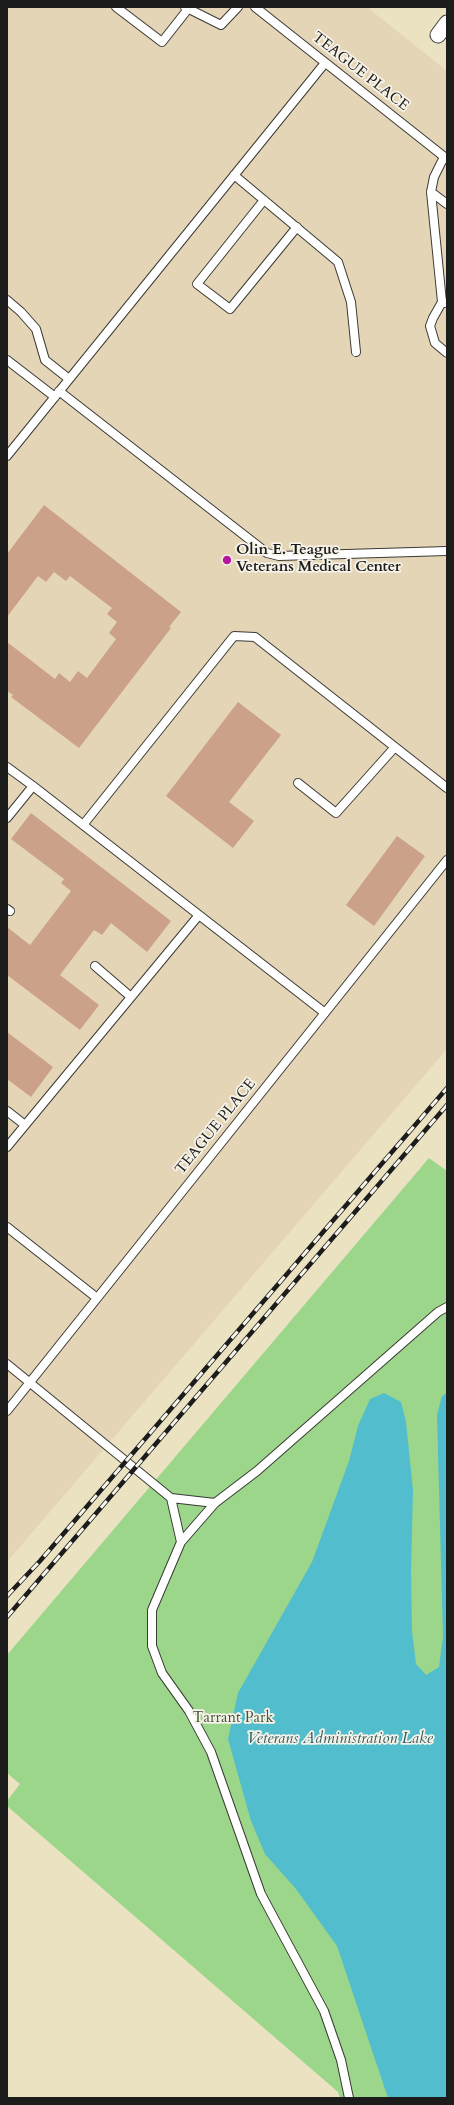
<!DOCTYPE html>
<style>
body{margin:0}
#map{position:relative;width:454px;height:2105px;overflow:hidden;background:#eae2c1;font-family:Cardo,serif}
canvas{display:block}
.frame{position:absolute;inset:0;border:8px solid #1c1c1c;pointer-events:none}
</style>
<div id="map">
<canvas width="454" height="2105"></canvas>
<div class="frame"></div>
</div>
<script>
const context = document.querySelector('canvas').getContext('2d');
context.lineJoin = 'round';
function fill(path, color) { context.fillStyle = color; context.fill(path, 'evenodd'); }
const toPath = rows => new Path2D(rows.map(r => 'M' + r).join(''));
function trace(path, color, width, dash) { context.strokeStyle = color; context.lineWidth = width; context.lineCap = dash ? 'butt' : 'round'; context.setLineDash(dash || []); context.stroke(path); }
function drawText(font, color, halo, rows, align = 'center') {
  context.font = font + ' Cardo,serif'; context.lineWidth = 3.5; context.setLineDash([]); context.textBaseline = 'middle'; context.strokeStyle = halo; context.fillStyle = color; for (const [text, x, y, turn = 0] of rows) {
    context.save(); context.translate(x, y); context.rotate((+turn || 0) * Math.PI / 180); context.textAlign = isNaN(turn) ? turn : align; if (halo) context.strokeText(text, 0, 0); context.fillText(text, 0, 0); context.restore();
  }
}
const built = toPath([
 [7,7,367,7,447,71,447,1049,7,1562]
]);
const green = toPath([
 [429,1158,447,1171,447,2098,340,2098,338,2092,7,1806,7,1801,20,1784,7,1773,7,1655]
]);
const water = toPath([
 [384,1393,401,1402,406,1422,413,1490,411,1570,412,1632,416,1664,426,1675,439,1667,443,1637,437,1415,442,1396,447,1393,447,2098,388,2098,337,1946,296,1889,265,1854,251,1821,228,1739,238,1693,312,1562,349,1461,358,1426,370,1399]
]);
const building = toPath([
 [44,505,181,612,169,627,171,628,79,748,11,697,13,695,7,691,7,642,55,679,59,673,70,682,78,671,87,678,116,639,109,633,117,622,107,614,112,608,70,576,66,581,54,572,46,582,38,576,7,617,7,554],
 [238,702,281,735,229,802,254,821,233,848,166,796],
 [31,813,171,921,147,952,111,923,102,935,94,930,60,975,99,1005,80,1030,7,975,7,927,30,945,71,891,61,883,64,879,11,839],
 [397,836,425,856,374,926,346,905],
 [7,1032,53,1067,31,1097,7,1079]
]);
const lane = toPath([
 [116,7,162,42,188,9],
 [185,7,221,25,238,7],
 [255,7,447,159],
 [234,175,338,262,351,302,356,352],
 [431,192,447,204],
 [264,200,197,284,230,309,297,227],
 [7,300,21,312,36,329,45,360,69,379],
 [442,302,431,192,434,177,444,157],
 [446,303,442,302,433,318,430,326,435,343,447,353],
 [7,360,55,397],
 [59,391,267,553,279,556,447,551],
 [7,456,325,63],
 [7,767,33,786],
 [298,783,336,813,395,747],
 [7,818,33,786,325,1013],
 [83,825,234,636,255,637,447,788],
 [7,909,10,911],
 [95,966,131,997],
 [7,1111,25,1125],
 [7,1147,199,915],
 [7,1227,97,1298],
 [7,1364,171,1498,215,1503,257,1471,438,1312,447,1307],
 [7,1411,447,860],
 [171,1498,181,1542,152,1610,152,1646,162,1673,189,1711,211,1752,261,1894,324,2011,341,2060,349,2098],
 [181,1542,215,1503]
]);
const street = toPath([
 [438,35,447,23]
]);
const rail = toPath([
 [7,1596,40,1561,447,1088],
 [7,1617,447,1105]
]);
const markers = [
 [227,560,5,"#b5179e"]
];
const streetNames = [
 ["TEAGUE PLACE",360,72,38],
 ["TEAGUE PLACE",216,1127,-51]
];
const poiNames = [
 ["Olin E. Teague",236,551],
 ["Veterans Medical Center",236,568]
];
const parkNames = [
 ["Tarrant Park",233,1719]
];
const waterNames = [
 ["Veterans Administration Lake",340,1739]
];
fill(built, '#e5d5b7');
fill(green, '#9bd68a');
fill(water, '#52bdcd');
fill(building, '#cca18a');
trace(lane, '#3b3a35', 10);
trace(street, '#3b3a35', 17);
trace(lane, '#fff', 8);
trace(street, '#fff', 15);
trace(rail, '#1c1c1c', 4.5);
trace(rail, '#f7f3e8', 3, [9]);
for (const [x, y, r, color] of markers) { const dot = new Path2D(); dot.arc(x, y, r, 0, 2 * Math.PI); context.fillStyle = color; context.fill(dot); trace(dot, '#f7f3e8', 1.5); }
drawText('15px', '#1c1c1c', '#f7f3e8', streetNames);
drawText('bold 15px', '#1c1c1c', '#f7f3e8', poiNames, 'left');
drawText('15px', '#42543d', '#f7f3e8', parkNames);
drawText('italic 16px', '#325c63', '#f7f3e8', waterNames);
</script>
